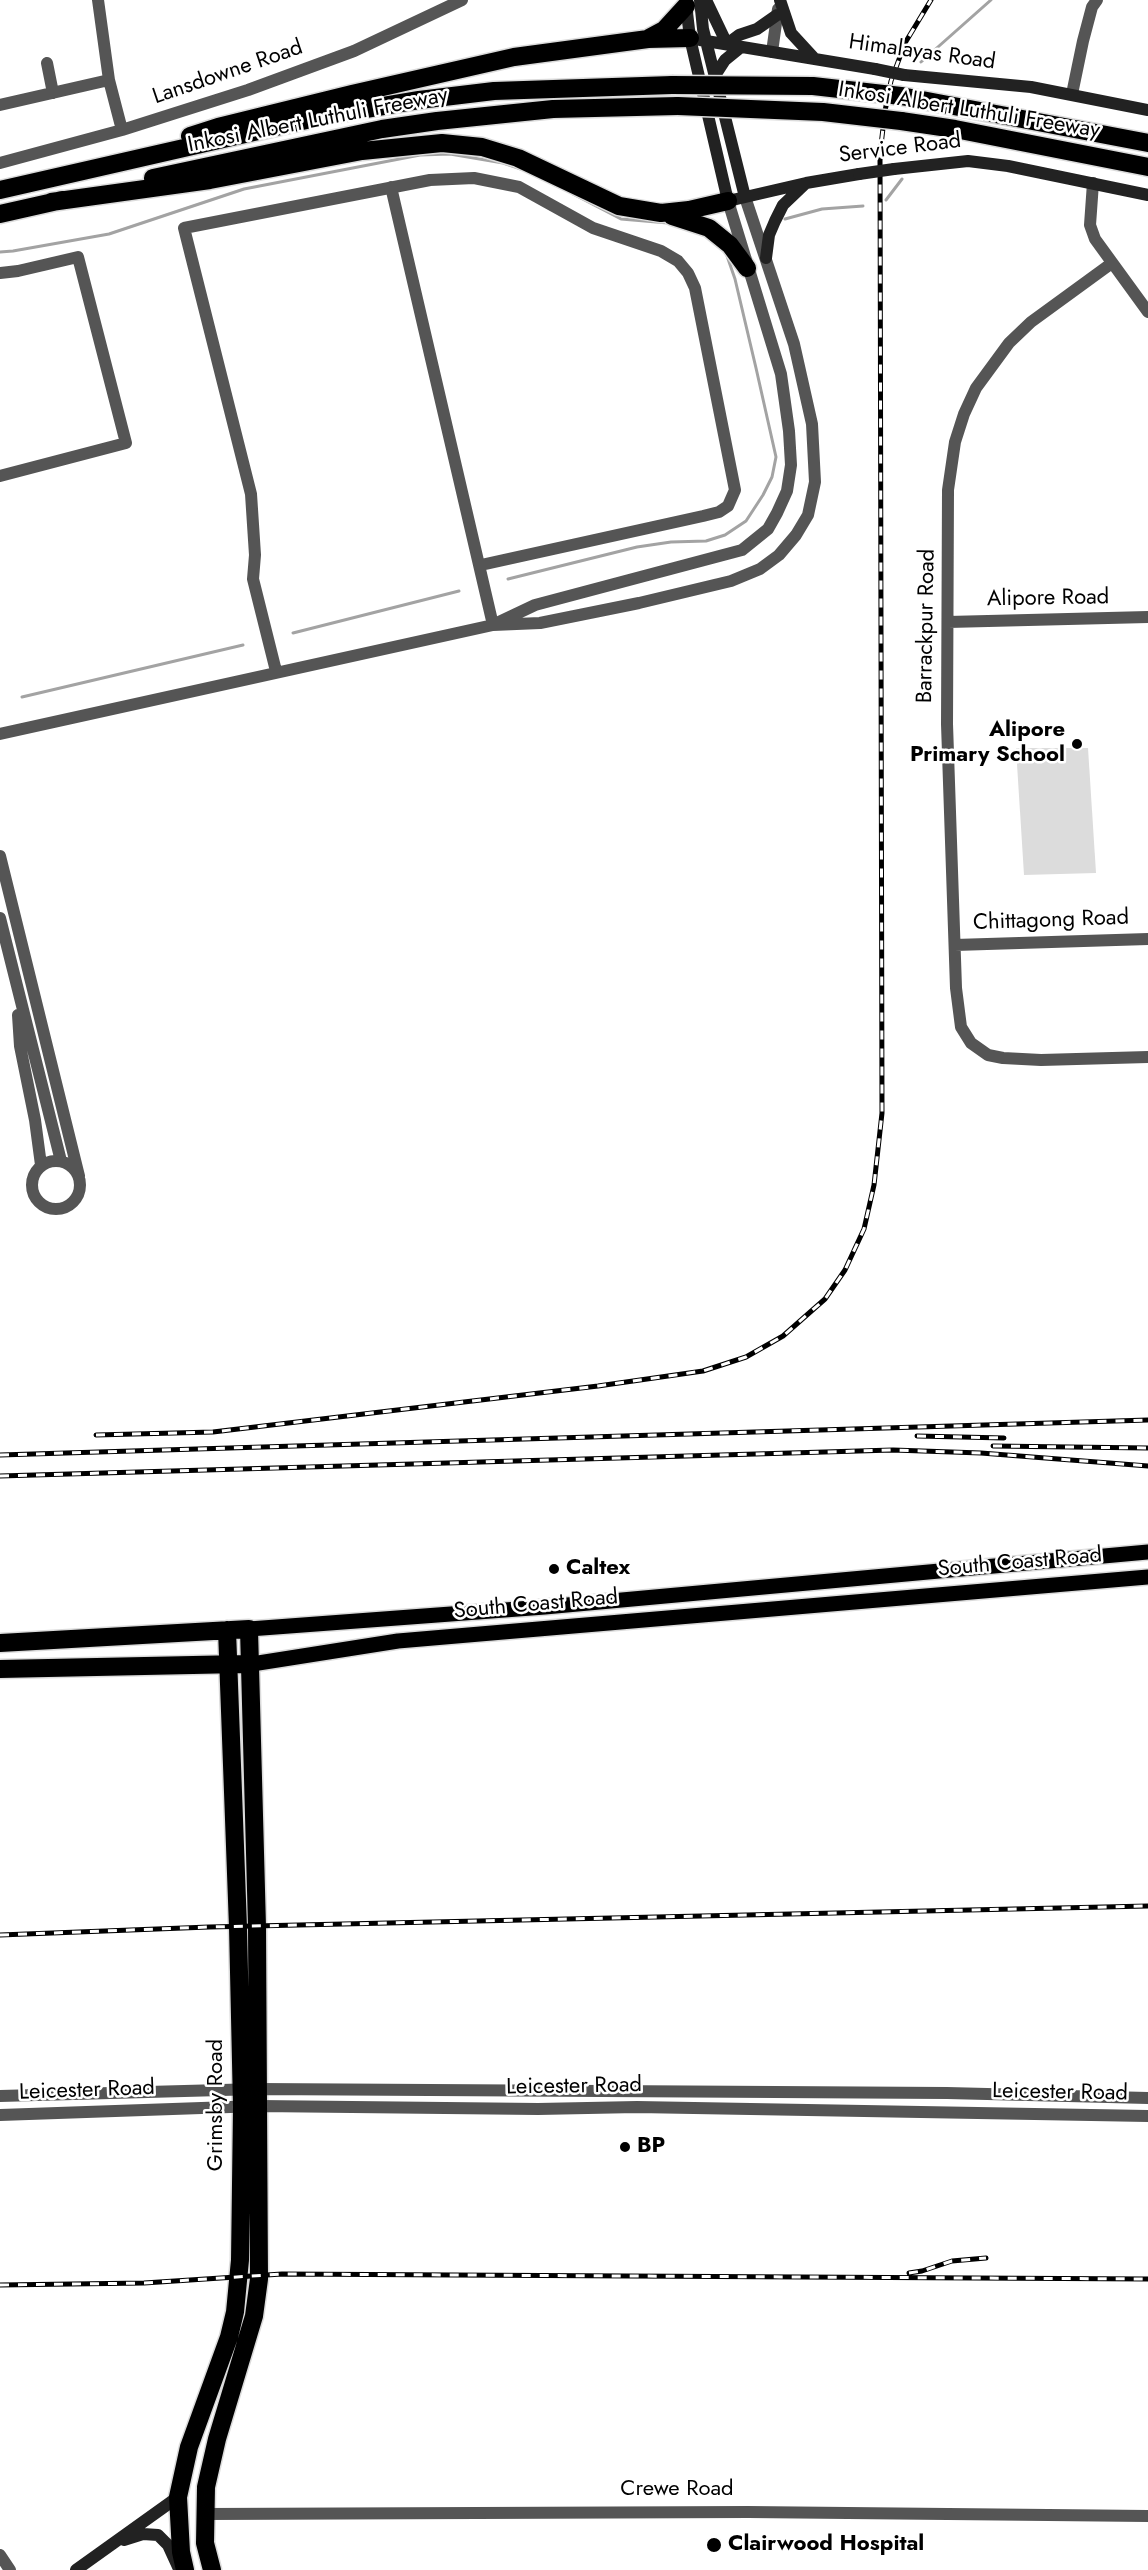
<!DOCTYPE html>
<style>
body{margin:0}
canvas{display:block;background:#fff}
</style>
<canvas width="1148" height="2570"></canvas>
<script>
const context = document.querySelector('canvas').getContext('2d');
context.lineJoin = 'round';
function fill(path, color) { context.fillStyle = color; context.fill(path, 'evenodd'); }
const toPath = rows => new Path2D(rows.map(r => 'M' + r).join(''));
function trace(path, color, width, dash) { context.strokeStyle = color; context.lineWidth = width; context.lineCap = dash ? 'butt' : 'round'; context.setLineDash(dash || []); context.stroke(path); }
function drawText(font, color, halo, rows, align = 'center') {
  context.font = font + ' Jost,sans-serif'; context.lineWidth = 5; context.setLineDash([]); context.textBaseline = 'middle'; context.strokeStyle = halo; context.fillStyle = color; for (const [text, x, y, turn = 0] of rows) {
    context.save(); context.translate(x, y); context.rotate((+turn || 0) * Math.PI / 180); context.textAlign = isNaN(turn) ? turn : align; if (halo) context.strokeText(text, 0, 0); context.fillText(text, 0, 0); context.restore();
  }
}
const green = toPath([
 [1016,748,1088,748,1096,873,1024,875]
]);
const stream = toPath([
 [921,62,991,0],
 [573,194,621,219,668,223],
 [886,200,902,179],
 [785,219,822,209,863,206],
 [0,252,13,251,109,234,244,189,420,155,450,154,503,163,521,169],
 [508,579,637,547,671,542,706,541,725,535,746,521,763,495,772,477,776,457,756,368,735,279,726,253],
 [293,633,459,591],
 [22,697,243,645]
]);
const street = toPath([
 [98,0,109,80,122,130],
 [772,52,778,9],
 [47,63,53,93],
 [1072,94,1083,41,1092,7,1097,0],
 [0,105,109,80],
 [0,163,122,130,248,90,354,51,462,0],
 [1093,183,1090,225,1095,239,1148,312],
 [391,187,493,625],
 [1112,263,1031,322,1009,343,976,388,964,414,955,442,948,490,947,724,956,988,961,1027,971,1043,988,1055,1003,1058,1041,1060,1148,1057],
 [0,273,18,271,78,257,126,443,0,476],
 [948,622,1148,617],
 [497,623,535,605,742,550,768,529,777,513,787,491,791,465,789,431,781,374,728,201],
 [276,671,253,579,255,555,251,494,184,228,430,180,474,178,519,187,593,228,661,251,678,261,688,273,695,288,735,490,728,506,719,512,703,516,481,565],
 [0,734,493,625,540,623,639,603,731,581,760,569,779,555,796,535,808,515,815,482,812,424,794,344,745,197],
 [0,856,79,1176],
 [0,918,61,1161],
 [955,945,1148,939],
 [18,1015,20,1046,35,1120,41,1165],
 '32 1185a24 24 0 1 1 48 0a24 24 0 1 1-48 0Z',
 [0,2096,258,2089,947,2093,1148,2098],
 [0,2115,259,2106,538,2109,637,2107,1148,2116],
 [205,2514,748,2512,1148,2516],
 [0,2555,10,2570]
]);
const secondary = toPath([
 [700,0,703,29,745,197],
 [706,0,727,44,739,35,757,29,777,15],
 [780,0,791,33,814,58],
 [686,4,690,38,728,201,806,183,859,174],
 [700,40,875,69],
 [904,75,1031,87,1148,110],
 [714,77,725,60,741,47],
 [894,169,968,161,1008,166,1148,195],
 [766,258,769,235,775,221,783,205,805,184],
 [124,2540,143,2534,158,2535,168,2545,179,2569],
 [76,2570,178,2497]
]);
const primary = toPath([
 [249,1629,545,1607,1148,1552],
 [252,1664,398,1641,1148,1577]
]);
const highway = toPath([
 [649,38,664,30,686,6],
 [901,96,1148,143],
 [901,121,955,129,1148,167],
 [190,136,218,127,352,94,514,57,648,39,690,38],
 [153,178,382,129,437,121,553,109,678,106],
 [0,190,324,116,419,100,494,91,672,85],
 [51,202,210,180,362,151,442,143,482,147,518,158,619,206,661,213,689,210,728,201],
 [0,214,62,200],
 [672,216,709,228,730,245,747,268],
 [0,1643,249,1629,257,1927,259,2279,254,2316,217,2439,206,2487,205,2543,212,2570],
 [0,1669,241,1664],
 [185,2570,181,2552,178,2497,189,2447,229,2337,235,2312,240,2260,242,2107,238,1927,227,1630]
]);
const rail = toPath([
 [96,1435,213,1432,598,1386,703,1371,746,1357,783,1336,825,1299,845,1270,864,1229,874,1185,882,1113,880,154,885,111,891,81,905,43,931,0],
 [917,1436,1004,1438],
 [993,1446,1148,1448],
 [0,1455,1148,1420],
 [0,1476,893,1450,981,1453,1148,1466],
 [0,1935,209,1927,1148,1906],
 [909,2273,922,2271,952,2261,986,2258],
 [0,2285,144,2283,282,2274,1148,2279]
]);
const secondaryBridge = toPath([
 [875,69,904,75],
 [859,174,894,169]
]);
const highwayBridge = toPath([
 [672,85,813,86,901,96],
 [678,106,823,112,901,121]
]);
const markers = [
 [1077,744,6,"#000"],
 [554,1569,6,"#000"],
 [625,2147,6,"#000"],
 [714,2545,8,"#000"]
];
const streetNames = [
 ["Himalayas Road",922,53,8],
 ["Lansdowne Road",228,73,-19],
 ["Inkosi Albert Luthuli Freeway",969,111,9],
 ["Inkosi Albert Luthuli Freeway",318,121,-11],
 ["Service Road",900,149,-7],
 ["Alipore Road",1048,599,-1],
 ["Barrackpur Road",927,626,-89],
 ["Chittagong Road",1051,921,-2],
 ["South Coast Road",1020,1563,-5],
 ["South Coast Road",536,1605,-5],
 ["Leicester Road",574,2087,-1],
 ["Leicester Road",87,2091,-2],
 ["Leicester Road",1060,2093,1],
 ["Grimsby Road",217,2105,-90],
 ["Crewe Road",677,2490]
];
const poiNames = [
 ["Alipore",1065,731,"right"],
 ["Primary School",1065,756,"right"],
 ["Caltex",566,1569],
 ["BP",637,2147],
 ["Clairwood Hospital",728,2545]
];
fill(green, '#dcdcdc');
trace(stream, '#a3a3a3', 3);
trace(primary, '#dbdbdb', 18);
trace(highway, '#dbdbdb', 21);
trace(street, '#555', 12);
trace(secondary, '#222', 12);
trace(primary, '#000', 15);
trace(highway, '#000', 18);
trace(rail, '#000', 5);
trace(rail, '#fff', 3, [9]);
trace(highwayBridge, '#dbdbdb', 21, []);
trace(secondaryBridge, '#222', 12);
trace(highwayBridge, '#000', 18);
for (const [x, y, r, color] of markers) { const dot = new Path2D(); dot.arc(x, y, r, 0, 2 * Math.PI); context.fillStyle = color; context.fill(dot); trace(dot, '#fff', 2); }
drawText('22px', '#000', '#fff', streetNames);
drawText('bold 22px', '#000', '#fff', poiNames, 'left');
</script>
